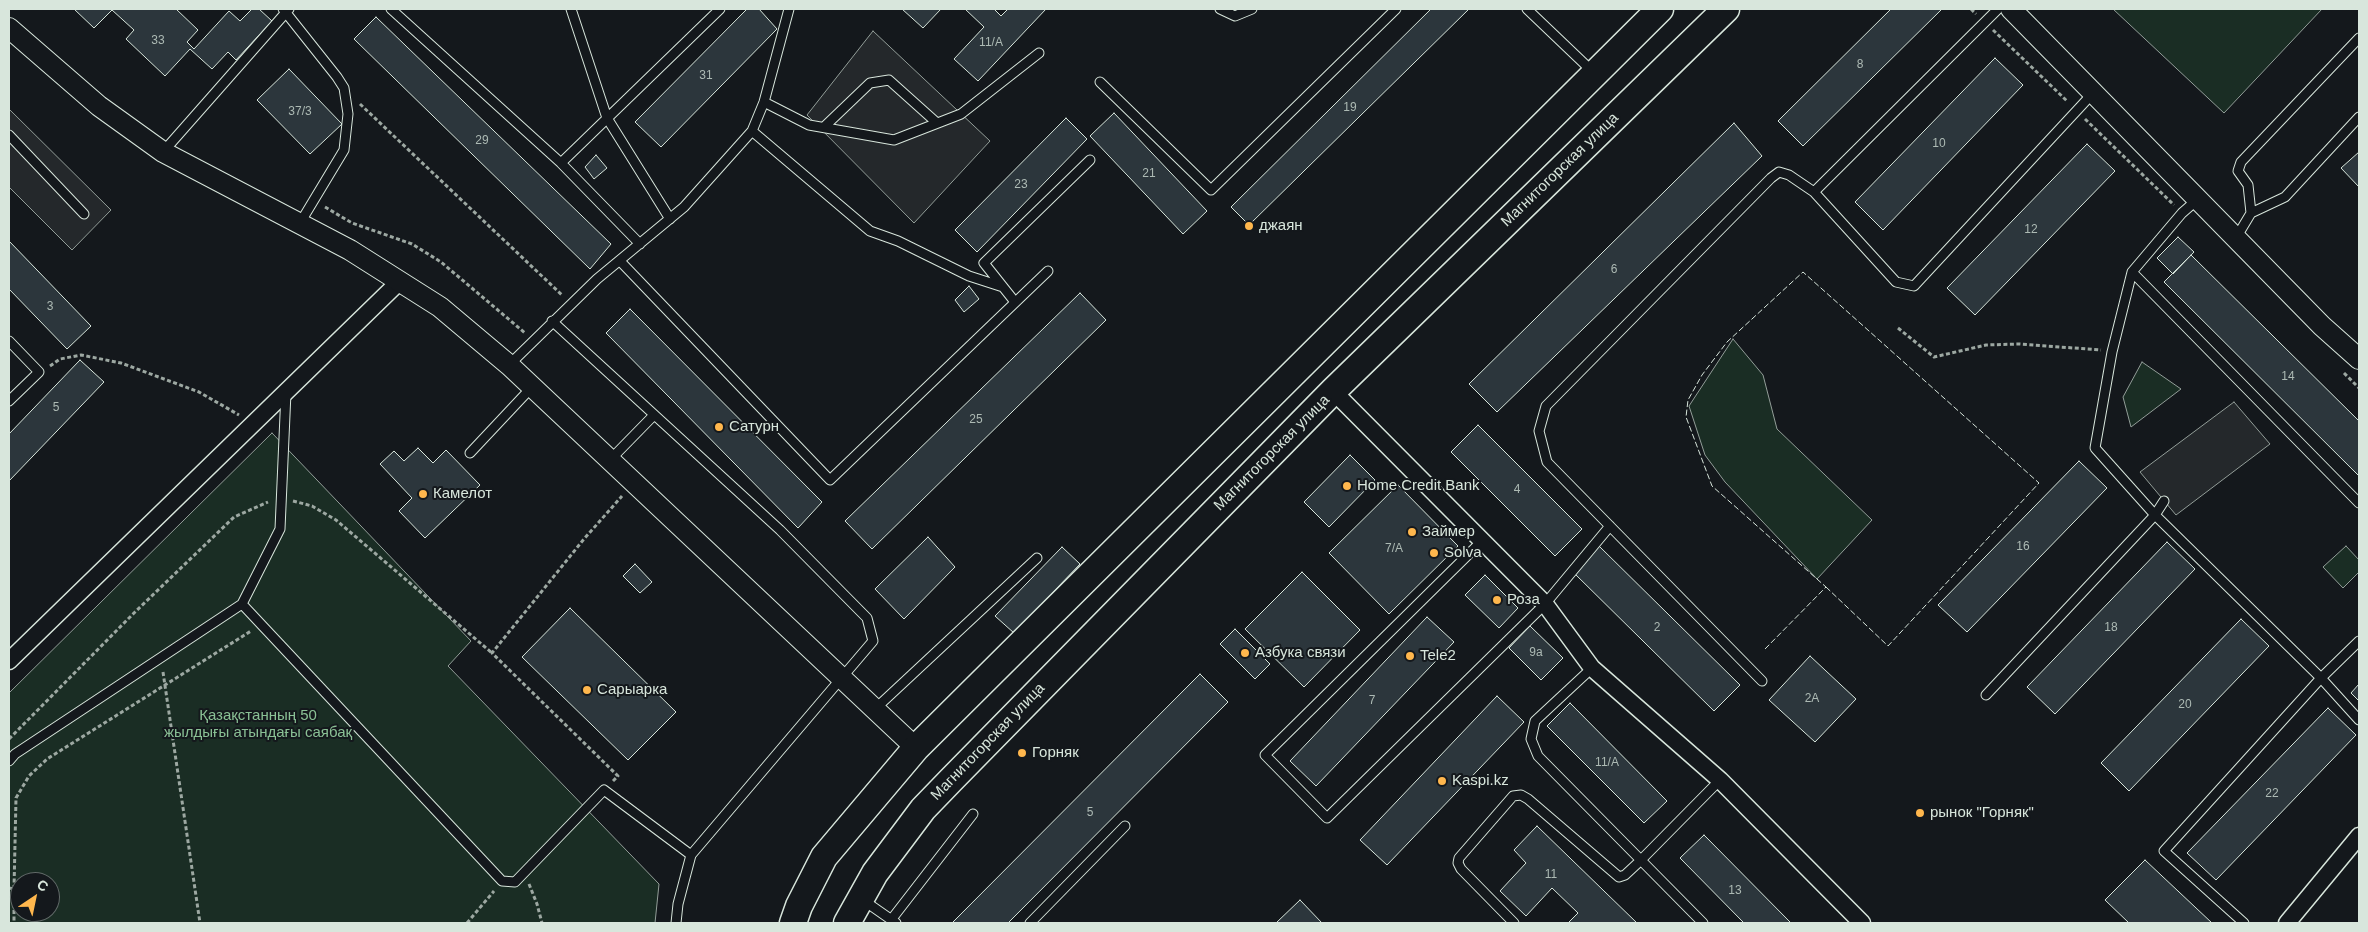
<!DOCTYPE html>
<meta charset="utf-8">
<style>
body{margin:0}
#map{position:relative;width:2368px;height:932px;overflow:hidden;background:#14181c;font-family:Arial,sans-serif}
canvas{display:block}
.frame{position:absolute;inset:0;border:10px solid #d8e6dc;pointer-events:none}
.north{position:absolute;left:10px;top:872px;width:50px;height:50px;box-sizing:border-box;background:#14181c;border:1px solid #626a69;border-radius:50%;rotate:34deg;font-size:14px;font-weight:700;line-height:20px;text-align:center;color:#d8e6dc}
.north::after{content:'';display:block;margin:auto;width:18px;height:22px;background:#ffb74d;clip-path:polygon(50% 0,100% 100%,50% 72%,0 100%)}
</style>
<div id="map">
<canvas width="2368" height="932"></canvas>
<div class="frame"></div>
<div class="north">С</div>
</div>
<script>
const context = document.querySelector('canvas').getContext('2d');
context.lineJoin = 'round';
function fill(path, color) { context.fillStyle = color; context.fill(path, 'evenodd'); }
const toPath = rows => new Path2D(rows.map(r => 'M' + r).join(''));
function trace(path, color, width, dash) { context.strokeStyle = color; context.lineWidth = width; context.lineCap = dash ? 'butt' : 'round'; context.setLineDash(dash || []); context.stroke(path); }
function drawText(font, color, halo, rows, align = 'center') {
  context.font = font + ' Arial,sans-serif'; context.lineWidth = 4; context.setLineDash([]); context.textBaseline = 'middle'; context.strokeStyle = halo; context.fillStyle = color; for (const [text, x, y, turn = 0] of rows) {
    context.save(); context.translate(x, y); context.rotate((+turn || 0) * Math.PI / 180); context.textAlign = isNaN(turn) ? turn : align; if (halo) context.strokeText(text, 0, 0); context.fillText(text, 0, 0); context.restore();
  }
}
const green = toPath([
 [2113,9,2322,9,2224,113,2113,9],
 [1733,339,1763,375,1777,429,1872,520,1817,579,1725,482,1705,455,1689,406,1733,339],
 [2142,362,2181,389,2131,427,2123,397,2142,362],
 [272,433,471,641,448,666,659,884,655,923,9,923,9,693,272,433],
 [20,882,50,882,50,912,20,912,20,882],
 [2346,546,2359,560,2359,572,2343,588,2323,567,2346,546]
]);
const parking = toPath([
 [873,31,990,141,914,223,807,115,873,31],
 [9,109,111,210,72,250,9,187,9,109],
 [2234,402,2270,444,2176,515,2140,472,2234,402]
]);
const building = toPath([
 [74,9,176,9,198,30,187,42,194,49,229,11,240,21,252,9,259,9,272,21,236,60,228,52,212,69,190,49,165,76,126,39,134,30,112,10,94,28,74,9],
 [747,9,759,9,777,29,661,147,635,122,747,9],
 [902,9,941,9,923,28,902,9],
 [965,9,994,9,1001,16,1008,9,1046,9,978,81,954,59,984,27,965,9],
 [1431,9,1469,9,1249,225,1231,207,1431,9],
 [1891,9,1942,9,1803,146,1778,121,1891,9],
 [376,17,611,244,590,269,354,39,376,17],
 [1995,58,2023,85,1883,230,1855,202,1995,58],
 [289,69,342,124,310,154,257,100,289,69],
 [1114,113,1207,211,1183,234,1090,136,1114,113],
 [1066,118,1087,139,977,252,955,230,1066,118],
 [1734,123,1762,156,1497,412,1469,384,1734,123],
 [2087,144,2115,171,1975,315,1947,288,2087,144],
 [2359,152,2359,187,2341,168,2359,152],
 [596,155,607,168,594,179,585,167,596,155],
 [2178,237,2194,252,2173,274,2157,258,2178,237],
 [9,241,91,326,67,349,9,289,9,241],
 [2191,255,2359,421,2359,476,2164,282,2191,255],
 [969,286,979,299,964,312,955,300,969,286],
 [1080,293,1106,320,872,549,845,521,1080,293],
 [630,309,822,502,798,528,606,333,630,309],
 [80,360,104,382,9,481,9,434,80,360],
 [1478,425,1582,529,1555,556,1451,452,1478,425],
 [418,448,433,463,446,450,480,485,425,538,399,511,412,498,380,464,394,451,404,461,418,448],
 [1350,455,1375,480,1329,527,1304,502,1350,455],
 [2079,461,2107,488,1967,632,1938,605,2079,461],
 [1398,485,1458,546,1389,614,1329,553,1398,485],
 [928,537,955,567,904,619,875,589,928,537],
 [2167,542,2195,569,2055,714,2027,687,2167,542],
 [1599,546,1740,685,1714,711,1573,572,1599,546],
 [1062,547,1080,564,1014,633,995,616,1062,547],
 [635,564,652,582,640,593,623,576,635,564],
 [1302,572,1360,630,1304,687,1245,629,1302,572],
 [1485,575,1518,608,1499,628,1465,595,1485,575],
 [570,608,676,712,628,760,522,657,570,608],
 [1427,617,1454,642,1316,786,1290,761,1427,617],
 [2241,619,2269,646,2129,791,2101,763,2241,619],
 [1530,626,1563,658,1541,680,1509,648,1530,626],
 [1235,629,1270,664,1255,679,1220,644,1235,629],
 [1810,656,1856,699,1815,742,1769,700,1810,656],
 [1200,674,1228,702,1008,923,952,923,1200,674],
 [2359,684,2359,701,2351,693,2359,684],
 [1497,696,1524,722,1387,865,1360,840,1497,696],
 [1570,703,1667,801,1644,823,1547,726,1570,703],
 [2328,708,2356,735,2216,880,2187,853,2328,708],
 [1537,826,1637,923,1568,923,1578,913,1552,888,1526,916,1500,891,1526,863,1514,850,1537,826],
 [1704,835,1791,923,1744,923,1680,858,1704,835],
 [2145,860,2212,923,2129,923,2105,900,2145,860],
 [1300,900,1322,923,1276,923,1300,900]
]);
const path = toPath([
 [1971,9,1976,14],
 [1993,30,2068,102],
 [360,104,563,296],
 [2085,119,2174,205],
 [325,207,352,223,412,244,441,262,525,333],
 [1898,328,1934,357,1986,345,2019,344,2101,350],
 [50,366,60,359,81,355,121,363,199,392,239,415],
 [2344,373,2359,388],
 [293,501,312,506,336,520,492,653],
 [163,672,200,923],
 [9,739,134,613,234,517,268,502],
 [613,781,618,776,492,653,584,539,622,496],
 [529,884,537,904,542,923],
 [9,888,14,889,14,923],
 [14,889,16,798,29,776,47,759,251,631],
 [467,923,494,891]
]);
const service = toPath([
 [283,9,337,77,344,88,348,114,344,150,300,223],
 [391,9,561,163,640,244],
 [571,9,607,118,670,219],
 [1220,9,1235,16,1252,9],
 [1527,9,1593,72],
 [1100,82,1211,190,1396,9],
 [764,102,809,125,894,140,961,114,1039,53],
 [824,127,870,83,889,80,937,123],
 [752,131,870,231,898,241,969,276,1003,287],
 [9,135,84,214],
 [163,152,289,9],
 [561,163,720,9],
 [1814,192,1896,282,1914,286,2094,92],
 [2251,213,2285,197,2359,117],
 [2236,238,2251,213,2248,185,2238,171,2241,162,2359,38],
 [620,261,830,480,1048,271],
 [2132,272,2359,503],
 [1015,302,984,263,1090,160],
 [552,321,780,530,867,618,873,641,691,855,678,904,676,923],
 [9,341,39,372,9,401],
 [509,365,597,279,684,207,752,131,764,102,789,9],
 [470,453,532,387],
 [610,460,654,415],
 [2164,501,2155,515,2321,678,2359,720],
 [1482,541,1265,755,1327,818,1545,604,1610,526],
 [242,604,502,881,515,882,604,790,691,855],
 [1592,668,1535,721,1531,739,1538,756,1703,923],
 [1762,681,1547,462,1539,431,1546,406,1771,178,1779,172,1789,175,1814,192,1998,9],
 [1986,695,2155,515,2095,448,2112,352,2132,272,2182,213,2198,199],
 [875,709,1037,558],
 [9,761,15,754,242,604,280,529,286,392],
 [863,900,896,923],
 [891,920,973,814],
 [1030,923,1125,826],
 [1514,923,1461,869,1458,863,1459,858,1513,796,1521,795,1528,799,1619,877,1625,875,1640,861,1720,780],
 [2244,923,2164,851,2321,678,2359,641]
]);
const minor = toPath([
 [1333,391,1545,604,1592,668,1720,780,1862,923],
 [9,661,400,281],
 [2287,923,2359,836]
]);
const tertiary = toPath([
 [2011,9,2322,326,2359,359],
 [9,28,99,106,163,152,350,250,440,307,509,365,916,748]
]);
const primary = toPath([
 [793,923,799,906,824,857,916,748,1660,9],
 [847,923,875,873,923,809,951,780,1333,391,1726,9]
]);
const fence = toPath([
 [1765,649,1826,587,1712,486,1686,417,1688,400,1702,375,1727,342,1803,272,2039,483,1888,646,1826,587]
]);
const markers = [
 [1249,226,5,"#ffb74d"],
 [719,427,5,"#ffb74d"],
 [1347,486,5,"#ffb74d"],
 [423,494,5,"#ffb74d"],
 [1412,532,5,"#ffb74d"],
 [1434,553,5,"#ffb74d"],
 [1497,600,5,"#ffb74d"],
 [1245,653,5,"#ffb74d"],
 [1410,656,5,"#ffb74d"],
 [587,690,5,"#ffb74d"],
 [1022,753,5,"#ffb74d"],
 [1442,781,5,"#ffb74d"],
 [1920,813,5,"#ffb74d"]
];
const numberNames = [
 ["33",158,41],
 ["11/А",991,43],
 ["8",1860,65],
 ["31",706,76],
 ["19",1350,108],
 ["37/3",300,112],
 ["29",482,141],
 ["10",1939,144],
 ["21",1149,174],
 ["23",1021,185],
 ["12",2031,230],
 ["6",1614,270],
 ["3",50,307],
 ["14",2288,377],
 ["5",56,408],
 ["25",976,420],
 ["4",1517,490],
 ["16",2023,547],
 ["7/А",1394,549],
 ["2",1657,628],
 ["18",2111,628],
 ["9а",1536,653],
 ["2А",1812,699],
 ["7",1372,701],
 ["20",2185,705],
 ["11/А",1607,763],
 ["22",2272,794],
 ["5",1090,813],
 ["11",1551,875],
 ["13",1735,891]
];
const streetNames = [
 ["Магнитогорская улица",1560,170,-44],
 ["Магнитогорская улица",1272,453,-45],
 ["Магнитогорская улица",988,742,-46]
];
const poiNames = [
 ["джаян",1259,226],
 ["Сатурн",729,427],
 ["Home Credit Bank",1357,486],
 ["Камелот",433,494],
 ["Займер",1422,532],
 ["Solva",1444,553],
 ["Роза",1507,600],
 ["Азбука связи",1255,653],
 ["Tele2",1420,656],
 ["Сарыарка",597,690],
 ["Горняк",1032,753],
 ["Kaspi.kz",1452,781],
 ["рынок \"Горняк\"",1930,813]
];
const parkNames = [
 ["Қазақстанның 50",258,716],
 ["жылдығы атындағы саябақ",258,733]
];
fill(green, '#1a2d24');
trace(green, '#939e99', 1);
fill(parking, '#24282b');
trace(parking, '#939e99', 1);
fill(building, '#2c363c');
trace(building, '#d8e6dc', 1);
trace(service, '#d8e6dc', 11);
trace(minor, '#d8e6dc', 19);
trace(tertiary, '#d8e6dc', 22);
trace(primary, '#d8e6dc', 29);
trace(path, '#9da8a2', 3, [4, 2.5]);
trace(service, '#14181c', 9);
trace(minor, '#14181c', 16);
trace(tertiary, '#14181c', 20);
trace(primary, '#14181c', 26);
trace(fence, '#d8e6dc', 1, [6, 2.5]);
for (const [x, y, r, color] of markers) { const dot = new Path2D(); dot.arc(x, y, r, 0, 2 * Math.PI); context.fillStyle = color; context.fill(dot); trace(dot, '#14181c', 2); }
drawText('12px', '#adbab4', null, numberNames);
drawText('15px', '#d8e6dc', '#14181c', streetNames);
drawText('15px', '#d8e6dc', '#14181c', poiNames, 'left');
drawText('15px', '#8ac095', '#14181c', parkNames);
</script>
